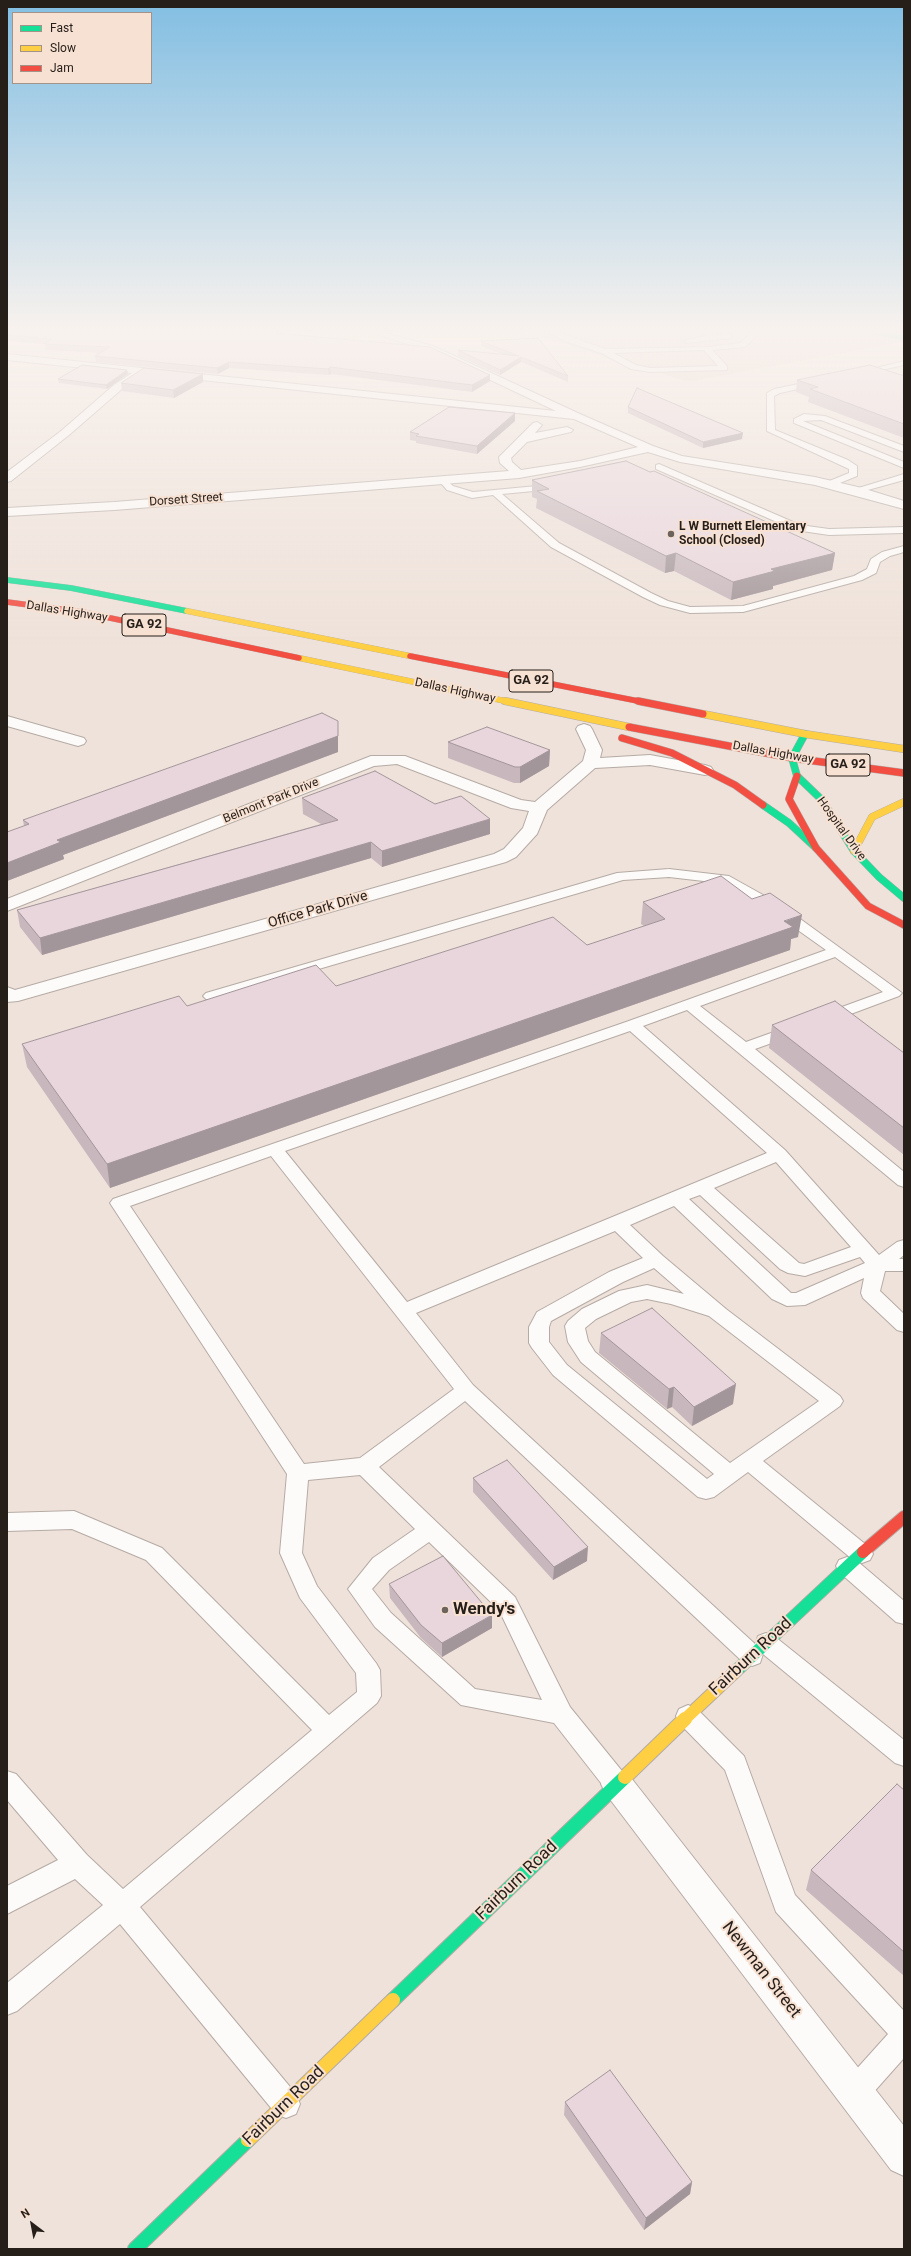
<!DOCTYPE html>
<style>
body{margin:0}
#map{position:relative;width:911px;height:2256px;overflow:hidden;background:#efe2da;font-family:Roboto,sans-serif}
canvas{display:block}
.frame{position:absolute;inset:0;border:8px solid #261e19;pointer-events:none}
.legend{position:absolute;left:12px;top:12px;width:140px;height:72px;box-sizing:border-box;background:#f7e1d2;border:1px solid #a39388;margin:0;padding:5px 7px;list-style:none;font-size:12px;color:#261e19}
.legend li{display:flex;align-items:center;gap:8px;height:20px}
.legend b{width:20px;border:1px solid #a39388}
.north{position:absolute;left:12px;top:2204px;width:40px;height:40px;-webkit-text-stroke:3px #f7e1d2;paint-order:stroke;rotate:328deg;font-size:11px;font-weight:700;line-height:16px;text-align:center;color:#261e19}
.north::after{content:'';display:block;margin:auto;width:14px;height:18px;background:#261e19;clip-path:polygon(50% 0,100% 100%,50% 72%,0 100%)}
</style>
<div id="map">
<canvas width="911" height="2256"></canvas>
<div class="frame"></div>
<ul class="legend">
<li><b style="height:5px;background:#16e098"></b>Fast</li>
<li><b style="height:5px;background:#ffcf43"></b>Slow</li>
<li><b style="height:5px;background:#f24e42"></b>Jam</li>
</ul>
<div class="north">N</div>
</div>
<script>
const context = document.querySelector('canvas').getContext('2d');
context.lineJoin = 'round';
function fill(path, color) { context.fillStyle = color; context.fill(path, 'evenodd'); }
const toPath = rows => new Path2D(rows.map(r => 'M' + r).join(''));
function trace(path, color, width, dash) { context.strokeStyle = color; context.lineWidth = width; context.lineCap = dash ? 'butt' : 'round'; context.setLineDash(dash || []); context.stroke(path); }
function drawText(font, color, halo, rows, align = 'center') {
  context.font = font + ' Roboto,sans-serif'; context.lineWidth = 4; context.setLineDash([]); context.textBaseline = 'middle'; context.strokeStyle = halo; context.fillStyle = color; for (const [text, x, y, turn = 0] of rows) {
    context.save(); context.translate(x, y); context.rotate((+turn || 0) * Math.PI / 180); context.textAlign = isNaN(turn) ? turn : align; if (halo) context.strokeText(text, 0, 0); context.fillText(text, 0, 0); context.restore();
  }
}
const commercial = toPath([
 [525,332,904,332,904,342,693,381,686,381]
]);
const lane = toPath([
 [548,332,557,332,605,349,709,347,740,343,752,332,760,332,745,347,712,350,727,366,727,370,650,372,631,369,601,353,567,342,548,332],
 [704,350,718,366,650,368,636,365,613,353,704,350],
 [728,334,731,334,731,338,687,343,683,341,709,335,728,334],
 [904,361,904,365,860,375,856,373,904,361],
 [818,380,821,380,821,384,780,393,774,396,775,430,848,460,857,466,857,476,830,487,827,486,827,482,849,473,849,469,767,431,767,393,774,389,818,380],
 [804,414,825,416,904,446,904,452,821,420,803,421,904,462,904,468,794,423,794,419,804,414],
 [659,464,800,525,829,529,904,527,904,533,829,535,795,530,656,469,656,465,659,464],
 [904,474,904,480,857,493,852,490,904,474],
 [444,478,453,486,473,492,558,484,560,486,555,489,502,494,559,543,651,593,668,601,690,607,743,606,854,576,867,569,871,559,882,552,904,546,904,552,890,556,880,562,876,573,862,580,743,612,690,613,660,605,643,597,551,547,493,495,472,498,447,490,439,481,444,478],
 [669,869,729,876,781,905,902,993,899,996,832,1021,820,1021,818,1018,820,1015,883,992,835,957,700,1006,746,1042,785,1028,797,1028,799,1031,797,1034,755,1049,904,1172,904,1187,898,1185,687,1010,643,1026,785,1150,879,1255,897,1242,904,1240,904,1255,899,1259,904,1259,904,1271,885,1271,880,1291,904,1314,904,1332,897,1330,863,1298,861,1293,864,1278,805,1305,787,1306,772,1299,674,1206,630,1225,663,1256,726,1309,840,1396,843,1401,840,1406,763,1461,870,1548,873,1554,870,1560,862,1563,857,1561,904,1601,904,1624,896,1622,839,1572,836,1566,839,1560,847,1557,852,1559,748,1472,714,1497,706,1499,698,1497,553,1375,532,1348,529,1343,529,1327,537,1312,609,1272,643,1258,615,1231,416,1313,473,1385,755,1644,758,1636,766,1633,774,1636,904,1740,904,1766,895,1763,763,1654,760,1663,752,1666,744,1663,465,1401,379,1467,515,1597,570,1707,626,1776,629,1784,626,1792,617,1795,608,1792,554,1723,461,1705,375,1627,348,1589,373,1558,415,1529,360,1475,308,1480,302,1553,317,1586,376,1663,380,1670,381,1696,377,1703,140,1907,296,2094,300,2104,296,2114,286,2118,276,2114,120,1924,17,2011,7,2015,7,1983,103,1905,75,1879,7,1914,7,1886,58,1860,7,1800,7,1771,16,1774,87,1855,123,1889,312,1730,146,1560,72,1529,7,1531,7,1513,74,1511,162,1548,329,1715,357,1692,356,1673,300,1598,280,1553,287,1474,110,1203,113,1199,626,1022,826,950,771,911,721,883,669,877,623,880,216,999,211,1001,206,999,203,996,206,993,617,873,669,869],
 [630,1031,767,1153,407,1302,285,1151,630,1031],
 [271,1156,454,1389,360,1458,304,1464,130,1206,271,1156],
 [776,1162,851,1247,804,1264,799,1263,714,1188,776,1162],
 [700,1195,780,1269,788,1273,805,1276,860,1257,865,1263,796,1293,791,1293,689,1199,700,1195],
 [654,1268,684,1294,647,1285,619,1291,582,1309,568,1321,565,1326,568,1342,581,1362,714,1474,707,1479,567,1365,549,1342,549,1327,551,1321,623,1282,654,1268],
 [647,1299,671,1304,709,1316,819,1401,730,1463,595,1352,588,1341,585,1328,596,1319,631,1302,647,1299],
 [429,1542,499,1610,542,1700,475,1689,391,1613,372,1589,389,1570,429,1542],
 [688,1705,697,1709,744,1756,795,1895,904,2011,904,2058,864,2103,854,2107,844,2103,840,2093,844,2083,888,2034,776,1912,725,1770,679,1723,676,1716,679,1709,688,1705]
]);
const street = toPath([
 [369,332,383,332,433,346,580,414,653,446,682,456,815,477,862,488,904,501,904,509,815,485,680,462,648,452,580,467,519,478,114,510,7,516,7,508,114,502,509,471,500,463,499,457,533,423,537,422,542,425,535,433,567,427,573,430,571,432,527,442,511,458,512,462,521,470,580,461,638,447,574,419,144,374,122,389,69,435,11,481,7,482,7,472,61,431,114,385,132,373,7,360,7,354,556,411,427,350,369,332],
 [7,716,84,738,86,741,84,744,78,746,7,726,7,716],
 [584,724,590,726,592,729,602,750,600,758,650,755,705,765,711,767,713,770,711,773,705,775,650,765,595,768,547,810,537,834,516,857,506,862,18,1001,7,1002,7,987,15,990,494,854,504,849,523,828,529,811,511,808,397,764,374,766,7,911,7,899,371,756,405,756,521,800,535,802,583,761,586,750,576,729,578,726,584,724],
 [617,1769,628,1774,904,2126,904,2176,891,2170,606,1794,601,1784,606,1774,617,1769]
]);
const fastFar4 = toPath([
 [876,332,904,338]
]);
const fastFar3 = toPath([
 [7,580,71,588,187,611]
]);
const fastFar2 = toPath([
 [805,734,792,758,797,776,822,800,854,851,879,877,904,898],
 [763,805,789,823,816,848]
]);
const fastFar1 = toPath([
 [736,1671,863,1552]
]);
const fast = toPath([
 [393,2000,625,1777],
 [135,2249,248,2140]
]);
const slowFar3 = toPath([
 [187,611,410,656],
 [299,658,510,702]
]);
const slowFar2 = toPath([
 [505,701,629,727],
 [703,714,805,734,904,749],
 [854,851,872,817,904,802]
]);
const slowFar1 = toPath([
 [684,1720,736,1671]
]);
const slow = toPath([
 [625,1777,685,1719],
 [248,2140,393,2000]
]);
const jamFar2 = toPath([
 [7,602,82,612,299,658],
 [410,656,643,702]
]);
const jamFar1 = toPath([
 [638,701,703,714],
 [629,727,792,758,904,773],
 [622,738,672,753,735,785,763,805],
 [797,776,789,799,816,848,868,906,904,925]
]);
const jam = toPath([
 [863,1552,904,1517]
]);
const wall = toPath([
 [7,332,285,332,282,334,490,381,472,392,331,374,329,375,229,368,218,374,96,362,95,356,100,353,46,350,45,344,7,341],
 [481,341,568,376,568,382,521,362,500,375,458,356,458,350,502,354,481,346],
 [127,370,128,374,107,389,59,383,58,379],
 [203,374,203,382,174,398,122,391,121,383],
 [901,375,904,375,904,438,808,402,809,397,796,392,797,380],
 [628,407,742,439,703,448,628,413],
 [515,421,477,454,416,443,416,441,410,440,410,432],
 [650,472,835,553,832,570,773,586,773,589,731,600,674,571,665,573,536,508,537,499,532,497,532,480],
 [338,737,338,752,63,855,64,859,7,881,7,832,24,826,23,820],
 [448,742,550,750,549,766,520,783,514,783,448,758],
 [302,798,490,834,382,867,371,858,42,955,20,927,17,910,321,824,303,814],
 [643,902,798,937,791,939,790,950,110,1188,27,1067,22,1044,187,1006,336,986,587,945,644,926,641,924],
 [772,1025,904,1053,904,1155,769,1048],
 [601,1333,733,1404,692,1426,672,1407,667,1409,599,1353],
 [473,1478,587,1561,553,1580,473,1492],
 [389,1584,492,1628,442,1657,421,1638,390,1598],
 [904,1790,904,1976,806,1890,811,1870],
 [565,2102,692,2182,690,2194,644,2230,564,2115]
]);
const shadedWall = toPath([
 [277,332,285,332,276,339,275,333],
 [521,357,521,362,500,375,500,370],
 [229,362,229,368,218,374,217,368],
 [330,367,331,374,329,375,328,369],
 [127,370,128,374,107,389,106,385],
 [203,374,203,382,174,398,173,390],
 [490,375,490,381,472,392,472,385],
 [515,413,515,421,477,454,477,446],
 [743,433,742,439,703,448,703,442],
 [676,553,674,571,665,573,666,556],
 [835,553,832,570,773,586,773,589,731,600,733,582,771,569],
 [338,721,338,752,63,855,64,859,7,881,7,863,57,840],
 [550,750,549,766,520,783,520,767],
 [490,819,490,834,382,867,382,851],
 [371,842,371,858,42,955,40,938],
 [802,915,798,937,791,939,790,950,110,1188,107,1164],
 [736,1384,733,1404,692,1426,694,1407],
 [674,1387,672,1407,667,1409,669,1389],
 [588,1547,587,1561,553,1580,554,1567],
 [492,1615,492,1628,442,1657,442,1643],
 [692,2182,690,2194,644,2230,646,2218]
]);
const building = toPath([
 [7,332,277,332,275,333,430,347,490,375,472,385,330,367,328,369,229,362,217,368,95,356,110,347,45,344,52,339,7,335,7,332],
 [538,338,568,376,521,357,500,370,458,350,519,356,481,341,538,338],
 [82,365,127,370,106,385,58,379,82,365],
 [870,365,901,375,904,375,904,424,810,389,818,387,797,380,870,365],
 [144,368,203,374,173,390,121,383,144,368],
 [637,388,743,433,703,442,628,407,637,388],
 [449,407,515,413,477,446,416,436,419,434,410,432,449,407],
 [626,461,650,472,654,471,835,553,771,569,775,571,733,582,676,553,666,556,537,491,549,489,532,480,626,461],
 [322,713,338,721,338,736,57,840,61,842,7,863,7,832,29,824,23,820,322,713],
 [487,727,550,750,520,767,515,767,448,742,487,727],
 [375,771,435,804,461,796,490,819,382,851,371,842,40,938,17,910,338,820,302,798,375,771],
 [721,876,752,899,770,893,802,915,784,921,793,927,107,1164,22,1044,179,996,187,1006,316,965,336,986,553,917,587,945,665,919,643,902,721,876],
 [835,1001,904,1053,904,1128,772,1025,835,1001],
 [652,1308,736,1384,694,1407,674,1387,669,1389,601,1333,652,1308],
 [507,1460,588,1547,554,1567,473,1478,507,1460],
 [443,1556,492,1615,442,1643,421,1625,389,1584,443,1556],
 [897,1784,904,1790,904,1952,811,1870,897,1784],
 [610,2070,692,2182,646,2218,565,2102,610,2070]
]);
const markers = [
 [671,534,4,"#6c635d"],
 [445,1610,4,"#6c635d"]
];
const farStreetnames = [
 ["Dorsett Street",186,500,-4],
 ["Dallas Highway",67,612,9],
 ["Dallas Highway",455,691,12],
 ["Dallas Highway",773,753,10],
 ["Belmont Park Drive",271,801,-22],
 ["Hospital Drive",841,829,54]
];
const farPoinames = [
 ["L W Burnett Elementary",679,527],
 ["School (Closed)",679,541]
];
const shields = [
 [144,625,44],
 [531,681,44],
 [848,765,44]
];
const shieldNames = [
 ["GA 92",144,625],
 ["GA 92",531,681],
 ["GA 92",848,765]
];
const streetNames = [
 ["Office Park Drive",318,910,-16]
];
const nearPoinames = [
 ["Wendy's",453,1610]
];
const nearStreetnames = [
 ["Fairburn Road",751,1657,-43],
 ["Fairburn Road",517,1881,-44],
 ["Newman Street",761,1970,52],
 ["Fairburn Road",284,2106,-44]
];
fill(commercial, '#e6d4cb');
trace(lane, '#b5aba5', 2);
trace(street, '#b5aba5', 2);
trace(fastFar4, '#b5aba5', 5.5);
trace(fastFar3, '#b5aba5', 6);
trace(fastFar2, '#b5aba5', 8);
trace(fastFar1, '#b5aba5', 14);
trace(fast, '#b5aba5', 16);
trace(slowFar3, '#b5aba5', 6);
trace(slowFar2, '#b5aba5', 8);
trace(slowFar1, '#b5aba5', 14);
trace(slow, '#b5aba5', 16);
trace(jamFar2, '#b5aba5', 6);
trace(jamFar1, '#b5aba5', 8);
trace(jam, '#b5aba5', 14);
fill(lane, '#fdfbf9');
fill(street, '#fdfbf9');
trace(fastFar4, '#16e098', 4.5);
trace(fastFar3, '#16e098', 5.5);
trace(fastFar2, '#16e098', 7);
trace(fastFar1, '#16e098', 12);
trace(fast, '#16e098', 14);
trace(slowFar3, '#ffcf43', 5.5);
trace(slowFar2, '#ffcf43', 7);
trace(slowFar1, '#ffcf43', 12);
trace(slow, '#ffcf43', 14);
trace(jamFar2, '#f24e42', 5.5);
trace(jamFar1, '#f24e42', 7);
trace(jam, '#f24e42', 12);
fill(wall, '#c8b8bd');
fill(shadedWall, '#a3969a');
fill(building, '#e9d6dc');
trace(building, '#a3969a', 1);
const sky = context.createLinearGradient(0, 0, 0, 647);
sky.addColorStop(0, '#82bee2');
sky.addColorStop(0.51, '#f8f2ee');
sky.addColorStop(1, '#f8f2ee00');
context.fillStyle = sky;
context.fillRect(0, 0, 911, 647);
for (const [x, y, r, color] of markers) { const dot = new Path2D(); dot.arc(x, y, r, 0, 2 * Math.PI); context.fillStyle = color; context.fill(dot); trace(dot, '#f7e1d2', 1.5); }
drawText('12px', '#261e19', '#f7e1d2', farStreetnames);
drawText('bold 12px', '#261e19', '#f7e1d2', farPoinames, 'left');
for (const [x, y, w] of shields) { const box = new Path2D(); box.roundRect(x - w / 2, y - 11, w, 22, 3); context.fillStyle = '#f7e1d2'; context.fill(box); trace(box, '#261e19', 1); }
drawText('bold 13px', '#261e19', null, shieldNames);
drawText('14px', '#261e19', '#f7e1d2', streetNames);
drawText('bold 17px', '#261e19', '#f7e1d2', nearPoinames, 'left');
drawText('17px', '#261e19', '#f7e1d2', nearStreetnames);
</script>
